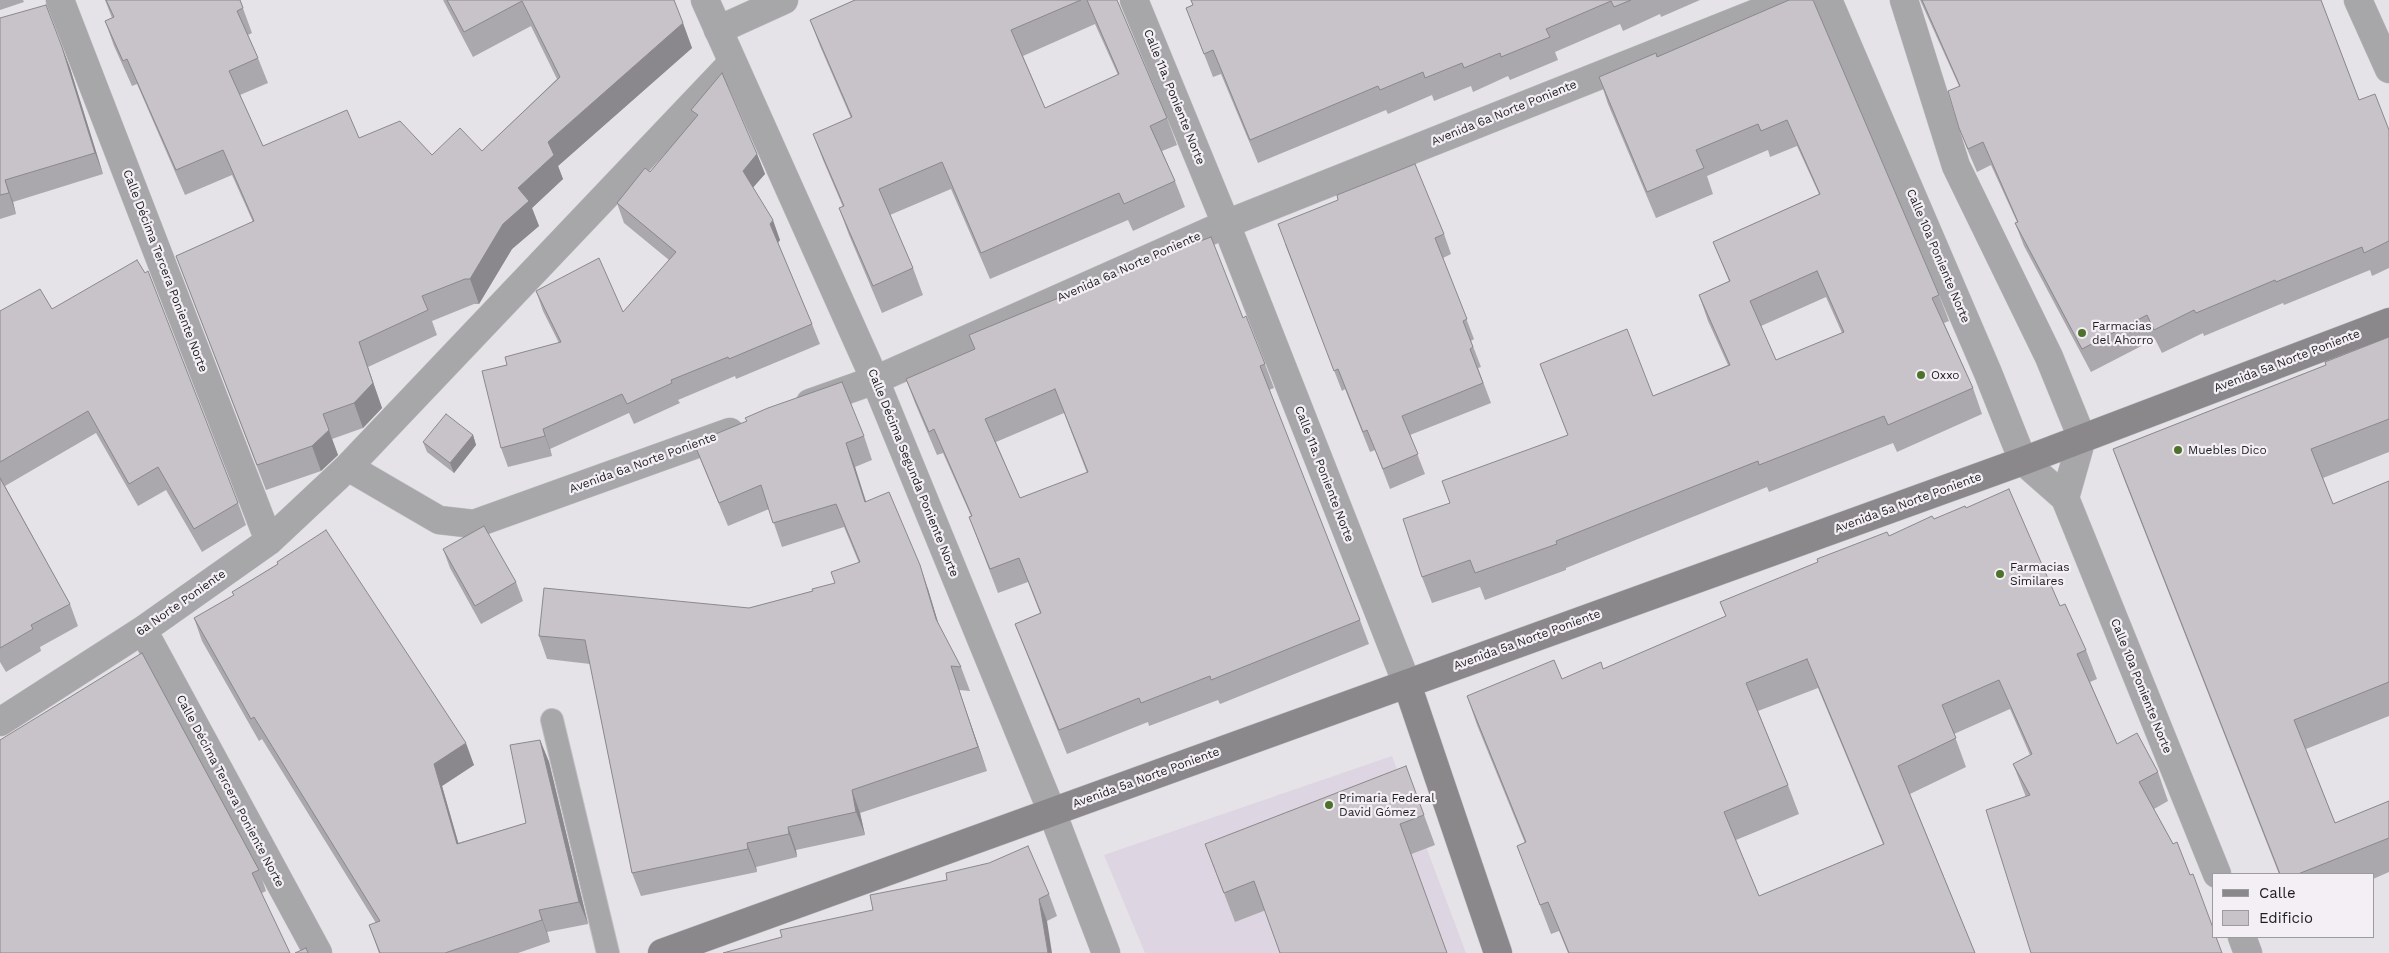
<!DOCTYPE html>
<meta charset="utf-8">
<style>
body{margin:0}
#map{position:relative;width:2389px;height:953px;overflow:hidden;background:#e5e2e8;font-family:"Work Sans",sans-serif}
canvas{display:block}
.legend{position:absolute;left:2212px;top:873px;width:162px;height:65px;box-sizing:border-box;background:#f3eff5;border:1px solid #9d9b9f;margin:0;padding:6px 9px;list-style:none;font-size:15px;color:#1d1c1e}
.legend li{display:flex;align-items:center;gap:10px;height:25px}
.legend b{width:25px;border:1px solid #9d9b9f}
</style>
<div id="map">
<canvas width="2389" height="953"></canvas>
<ul class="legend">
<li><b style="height:6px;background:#8a888b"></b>Calle</li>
<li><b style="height:14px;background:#c7c3c9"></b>Edificio</li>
</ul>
</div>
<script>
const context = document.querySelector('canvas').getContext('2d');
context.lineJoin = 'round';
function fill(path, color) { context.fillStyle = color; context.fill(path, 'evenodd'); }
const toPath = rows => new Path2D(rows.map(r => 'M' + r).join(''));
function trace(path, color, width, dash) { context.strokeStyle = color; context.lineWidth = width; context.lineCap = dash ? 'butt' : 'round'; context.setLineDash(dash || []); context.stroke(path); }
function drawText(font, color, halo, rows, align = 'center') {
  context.font = font + ' "Work Sans",sans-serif'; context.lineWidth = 4.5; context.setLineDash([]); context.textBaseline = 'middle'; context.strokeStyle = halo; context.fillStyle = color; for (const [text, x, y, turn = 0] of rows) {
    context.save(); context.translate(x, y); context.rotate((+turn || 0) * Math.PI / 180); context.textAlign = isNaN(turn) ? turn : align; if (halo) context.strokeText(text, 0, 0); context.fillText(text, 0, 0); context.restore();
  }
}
const built = toPath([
 [1392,756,1466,953,1145,953,1104,855]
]);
const service = toPath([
 [552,720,608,953]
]);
const minor = toPath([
 [60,0,269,541],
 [1134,0,1226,224,1407,684],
 [2358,0,2389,69],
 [718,30,784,0],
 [810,403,875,380,1226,224,1789,0],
 [2023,461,2065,498,2217,874],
 [348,467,439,520,474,524,730,432],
 [2065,498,2082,438],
 [143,630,318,953],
 [0,722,143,630,269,541,348,467,732,63],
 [2242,937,2248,953]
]);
const tertiary = toPath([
 [705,0,875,380,1052,812,1106,953],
 [1828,0,1988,373,2023,461],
 [1904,0,1956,166,2049,357,2082,438]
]);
const secondary = toPath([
 [1407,684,1498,953],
 [662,953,2023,461,2389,322]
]);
const wall = toPath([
 [0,0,23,0,24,2,0,10],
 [105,0,240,0,252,33,248,35,258,58,268,83,240,95,263,146,359,138,432,155,482,151,557,79,531,26,473,57,443,0,674,0,692,48,558,166,563,179,532,208,539,226,512,249,479,304,474,304,432,321,437,335,368,367,382,408,363,428,332,439,338,455,321,471,266,490,176,256,253,222,232,175,185,195,137,84,132,86,114,46,105,21,112,18],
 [855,0,1117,0,1167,118,1177,145,1162,151,1175,181,1185,207,1133,231,1128,220,990,279,951,189,890,215,913,268,923,295,882,313,849,235,839,208,843,207,823,160,813,134,851,118,820,46,810,20],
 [1095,24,1118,75,1045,108,1023,56],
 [1191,0,1700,0,1661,17,1660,14,1623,31,1620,24,1555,52,1558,60,1510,80,1508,76,1473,92,1471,86,1434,101,1432,95,1388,114,1386,110,1258,163,1221,74,1213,77,1186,8,1193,5],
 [1789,0,1939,295,1949,321,1944,323,1973,388,1982,414,1897,452,1893,443,1769,492,1767,487,1566,568,1566,570,1485,600,1480,587,1432,603,1422,577,1450,503,1568,436,1540,364,1653,396,1728,365,1708,321,1699,295,1729,281,1713,242,1819,194,1797,146,1770,157,1768,150,1707,176,1713,194,1656,218,1608,104,1599,77,1657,57],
 [1826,297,1842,333,1776,360,1761,326],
 [1920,0,2321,0,2359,100,2389,130,2389,268,2372,276,2370,270,2284,305,2283,303,2204,336,2203,333,2162,353,2155,339,2091,372,2024,246,2015,223,2017,222,1991,165,1977,172,1968,151,1959,128,1959,86],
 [0,18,62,47,70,68,103,174,13,202,16,214,0,219],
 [691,110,757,154,765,174,753,187,780,240,778,243,812,324,820,344,736,379,735,376,678,400,680,403,634,424,629,413,550,449,552,456,508,467,501,448,507,365,559,343,543,311,536,291,623,312,669,260,624,223,617,203,650,172,695,119],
 [1444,234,1451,254,1443,258,1474,339,1471,341,1481,367,1478,368,1491,403,1410,435,1425,474,1390,489,1375,450,1370,452,1345,389,1342,391,1285,244],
 [52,309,238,503,246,525,202,552,166,490,138,506,96,433,5,486,70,604,78,626,40,647,41,651,6,672,0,662,0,311],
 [1243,318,1265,364,1274,388,1269,390,1360,620,1369,644,1220,704,1218,700,1149,726,1148,722,1067,754,1024,647,1015,624,1040,613,1028,582,998,593,969,517,971,516,943,453,937,455,915,403,906,379,974,350,969,335],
 [1064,413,1087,473,1020,498,996,442],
 [2389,337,2389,452,2323,478,2333,504,2389,481,2389,716,2306,749,2335,823,2389,801,2389,872,2373,879,2373,874,2279,874,2124,479,2113,449,2326,365],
 [473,435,476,445,454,473,427,452,423,442],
 [864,436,872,460,855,467,866,501,928,589,939,626,961,667,970,691,959,690,987,771,860,813,865,835,796,850,797,857,756,867,757,872,641,896,632,873,590,664,547,659,539,636,749,608,813,591,835,583,859,563,844,527,782,547,769,509,728,526,703,466,694,443],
 [1966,508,2060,606,2086,650,2097,679,2090,682,2117,744,2158,772,2168,801,2154,809,2190,875,2213,928,2026,797,2013,764,2030,755,2010,709,1954,734,1966,767,1910,794,1975,953,1568,953,1559,931,1551,934,1517,846,1525,843,1477,725,1467,696,1562,679,1603,669,1726,617,1720,602,1889,536,1934,519],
 [1818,688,1883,844,1759,896,1736,840,1799,814,1788,785,1758,711],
 [443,549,516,582,523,601,481,624,450,568],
 [277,562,474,765,442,786,458,843,526,823,540,740,549,762,588,924,547,932,550,942,518,953,379,953,369,925,376,923,262,739,259,741,202,641,194,618,234,596,232,592,278,564],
 [1424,815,1435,845,1235,922,1205,844],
 [259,870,266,891,262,893,0,953],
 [1049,894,1057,916,1047,921,723,953]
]);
const shadedWall = toPath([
 [683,23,692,48,558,166,563,179,532,208,539,226,512,249,479,304,470,279,518,188,548,142],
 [62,47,70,68,103,174,95,153],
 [757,154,765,174,750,191,743,171],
 [5,180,13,202,16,214,9,193],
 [773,220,780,240,777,244,770,224],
 [359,342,382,408,363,428,354,403],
 [323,414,338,455,321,471,312,446],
 [543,429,550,449,552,456,545,436],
 [473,435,476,445,454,473,450,463],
 [846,443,855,467,873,525,865,502],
 [920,565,928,589,944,642,936,619],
 [951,666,959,690,987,771,978,747],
 [540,740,549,762,588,924,579,902],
 [466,743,474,765,442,786,465,866,457,844,434,764],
 [852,790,860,813,865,835,856,812],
 [788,827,796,850,797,857,789,834],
 [747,843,756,867,757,872,748,849],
 [1039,899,1047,921,1052,953,1048,953],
 [539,910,547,932,550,942,542,920]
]);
const building = toPath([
 [106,0,240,0,243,8,237,11,258,58,229,71,263,146,347,110,359,138,400,121,432,155,460,128,482,151,560,77,522,1,464,32,447,0,674,0,683,23,548,142,554,155,518,188,529,201,503,224,470,279,465,279,422,296,428,310,359,342,373,383,354,403,323,414,329,430,312,446,257,465,176,256,254,221,223,150,176,170,127,59,123,61,105,21,114,17,106,0],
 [855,0,1081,0,1011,30,1045,108,1119,74,1087,0,1117,0,1167,118,1150,126,1175,181,1124,204,1119,193,981,253,942,162,879,189,913,268,873,286,839,208,844,206,813,134,852,117,810,20,855,0],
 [1191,0,1631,0,1614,7,1611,1,1546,29,1550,37,1501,57,1500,53,1464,68,1462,63,1425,78,1423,72,1380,90,1378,86,1250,140,1213,50,1204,54,1186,8,1193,5,1191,0],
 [1789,0,1813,0,1939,295,1932,298,1973,388,1888,425,1884,416,1759,465,1758,461,1556,541,1557,544,1475,573,1470,560,1422,577,1403,519,1450,503,1442,481,1568,435,1540,364,1627,329,1653,396,1730,365,1699,295,1730,281,1713,242,1820,194,1787,120,1761,131,1758,124,1696,150,1704,168,1647,192,1599,77,1656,53,1657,57,1789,0],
 [1817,271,1844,332,1776,360,1750,301,1817,271],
 [1922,0,2321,0,2359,100,2375,94,2389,130,2389,241,2364,253,2362,247,2276,282,2275,280,2196,313,2194,310,2154,330,2147,315,2082,349,2015,223,2018,222,1983,142,1968,149,1959,128,1948,91,1960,86,1922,0],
 [46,5,62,47,95,153,5,180,9,193,0,195,0,18,46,5],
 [722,73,757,154,743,171,773,220,770,224,812,324,729,359,728,357,671,380,672,383,627,404,622,394,543,429,545,436,501,448,482,371,507,365,505,357,561,342,536,291,599,258,623,312,676,252,617,203,645,168,650,172,698,115,691,110,722,73],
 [1415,164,1444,234,1435,238,1467,319,1463,321,1473,347,1470,349,1483,383,1402,416,1418,454,1383,469,1367,430,1363,432,1338,369,1334,371,1278,224,1338,200,1337,195,1415,164],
 [1211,237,1243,318,1246,316,1265,364,1260,366,1360,620,1211,680,1210,676,1141,703,1139,698,1059,730,1015,624,1041,613,1019,558,990,569,969,517,972,516,934,429,929,432,906,379,975,349,969,335,1073,292,1073,290,1211,237],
 [1055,389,1088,472,1020,498,985,419,1055,389],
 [137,260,145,273,148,271,238,503,194,529,158,467,129,484,88,411,0,462,0,311,40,289,52,309,137,260],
 [2389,337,2389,419,2311,449,2333,504,2389,481,2389,682,2294,720,2335,823,2389,801,2389,838,2298,874,2280,874,2113,449,2326,365,2325,362,2389,337],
 [842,382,864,436,846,443,865,502,889,492,920,565,936,619,961,667,951,666,978,747,852,790,856,812,788,827,789,834,747,843,748,849,632,873,585,640,539,636,544,588,749,608,813,591,812,589,835,583,831,572,860,562,836,504,773,523,761,485,719,503,694,443,747,421,745,418,768,408,842,382],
 [446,414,473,435,450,463,423,442,446,414],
 [0,478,70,604,31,625,33,629,0,648,0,478],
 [2009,489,2060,606,2065,604,2086,650,2077,654,2117,744,2137,733,2158,772,2139,782,2173,844,2177,842,2190,875,2193,874,2213,928,2213,937,2216,937,2222,953,2031,953,1986,810,2030,795,2013,764,2032,754,1999,680,1942,705,1956,738,1898,766,1975,953,1569,953,1548,902,1540,905,1517,846,1526,842,1467,696,1554,660,1562,679,1601,662,1603,669,1726,616,1720,602,1818,562,1817,559,1887,532,1889,536,1932,516,1934,519,1965,506,1966,508,2009,489],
 [1807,659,1884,844,1759,896,1724,812,1788,785,1746,683,1807,659],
 [484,526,516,582,475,606,443,549,484,526],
 [326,530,466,743,434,764,457,844,526,823,510,745,540,740,579,902,539,910,542,920,445,953,380,953,369,925,380,921,254,717,251,719,194,618,234,595,232,592,278,564,277,562,326,530],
 [142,653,259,870,252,873,290,953,0,953,0,740,142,653],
 [1406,766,1424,815,1400,824,1447,953,1280,953,1254,881,1224,893,1205,844,1406,766],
 [1028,846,1049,894,1039,899,1048,953,723,953,782,937,780,930,873,910,870,895,947,880,946,873,989,863,1028,846],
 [306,948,308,953,295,953,306,948]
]);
const markers = [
 [2082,333,5,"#4e722c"],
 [1921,375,5,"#4e722c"],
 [2178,450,5,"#4e722c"],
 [2000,574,5,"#4e722c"],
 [1329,805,5,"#4e722c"]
];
const streetNames = [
 ["Calle 11a. Poniente Norte",1174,97,68],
 ["Avenida 6a Norte Poniente",1504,113,-22],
 ["Calle 10a Poniente Norte",1938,256,67],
 ["Avenida 6a Norte Poniente",1129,267,-24],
 ["Calle Décima Tercera Poniente Norte",165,271,69],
 ["Avenida 5a Norte Poniente",2287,361,-21],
 ["Avenida 6a Norte Poniente",643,463,-20],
 ["Calle Décima Segunda Poniente Norte",913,473,68],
 ["Calle 11a. Poniente Norte",1324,474,69],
 ["Avenida 5a Norte Poniente",1908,503,-20],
 ["6a Norte Poniente",181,603,-35],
 ["Avenida 5a Norte Poniente",1527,640,-20],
 ["Calle 10a Poniente Norte",2141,686,68],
 ["Avenida 5a Norte Poniente",1146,778,-20],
 ["Calle Décima Tercera Poniente Norte",230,791,62]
];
const poiNames = [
 ["Farmacias",2092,326],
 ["del Ahorro",2092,340],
 ["Oxxo",1931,375],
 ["Muebles Dico",2188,450],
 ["Farmacias",2010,567],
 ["Similares",2010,581],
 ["Primaria Federal",1339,798],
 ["David Gómez",1339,812]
];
fill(built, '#ddd5e2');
trace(service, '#c1bec4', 24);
trace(minor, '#c1bec4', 29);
trace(tertiary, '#c1bec4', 29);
trace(secondary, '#c1bec4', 29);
trace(service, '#a7a6a8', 22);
trace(minor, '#a7a6a8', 28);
trace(tertiary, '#a7a6a8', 28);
trace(secondary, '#8a888b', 28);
fill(wall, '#aba8ad');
fill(shadedWall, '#8b888d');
fill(building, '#c7c3c9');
trace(building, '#8b888d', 1);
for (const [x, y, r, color] of markers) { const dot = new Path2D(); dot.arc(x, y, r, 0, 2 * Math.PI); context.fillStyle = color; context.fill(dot); trace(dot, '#f3eff5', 2); }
drawText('12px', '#1d1c1e', '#f3eff5', streetNames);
drawText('12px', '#1d1c1e', '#f3eff5', poiNames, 'left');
</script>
